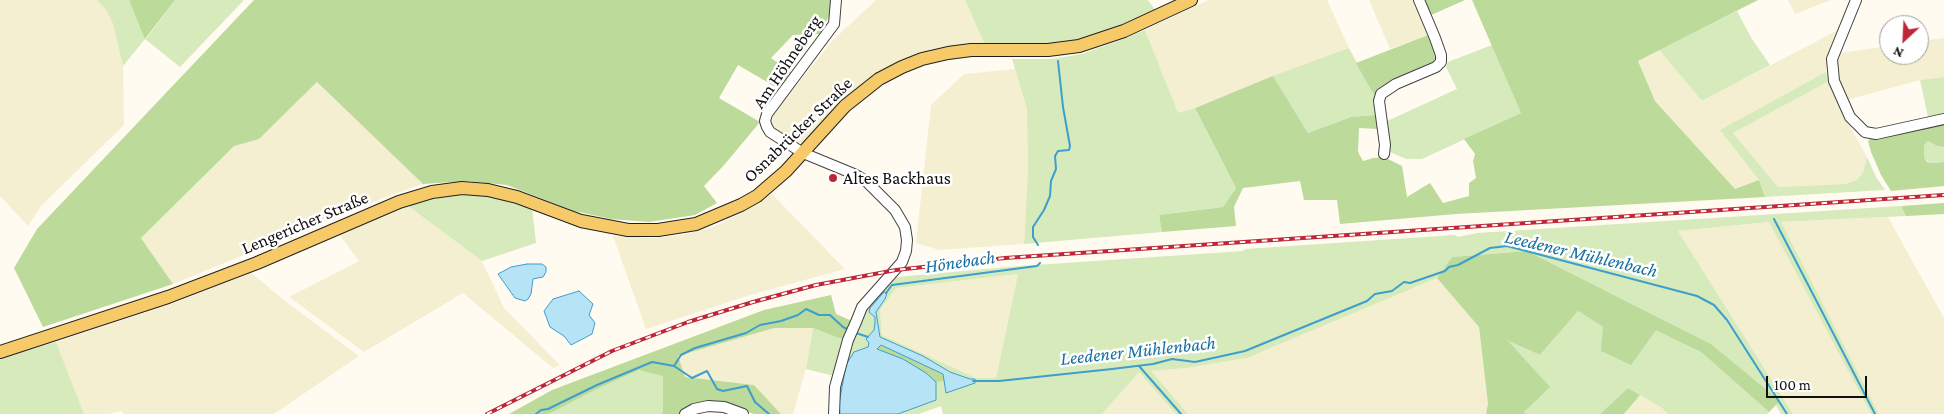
<!DOCTYPE html>
<meta charset="utf-8">
<style>
body{margin:0}
#map{position:relative;width:1944px;height:414px;overflow:hidden;background:#fffbf1;font-family:"Crimson Pro",serif}
canvas{display:block}
.north{position:absolute;left:1879px;top:15px;width:50px;height:50px;box-sizing:border-box;background:#fff;border:1px solid #9f9f9f;border-radius:50%;rotate:205deg;font-size:14px;font-weight:700;line-height:20px;text-align:center;color:#0f0f0f}
.north::after{content:'';display:block;margin:auto;width:18px;height:22px;background:#bf2739;clip-path:polygon(50% 0,100% 100%,50% 72%,0 100%)}
.scale{position:absolute;left:1766px;top:376px;width:101px;height:22px;box-sizing:border-box;border:2px solid #0f0f0f;border-top:0;padding-left:6px;font-size:15px;line-height:18px;white-space:nowrap;color:#0f0f0f;-webkit-text-stroke:4px #fff;paint-order:stroke}
</style>
<div id="map">
<canvas width="1944" height="414"></canvas>
<div class="north">N</div>
<div class="scale">100 m</div>
</div>
<script>
const context = document.querySelector('canvas').getContext('2d');
context.lineJoin = 'round';
function fill(path, color) { context.fillStyle = color; context.fill(path, 'evenodd'); }
const toPath = rows => new Path2D(rows.map(r => 'M' + r).join(''));
function trace(path, color, width, dash) { context.strokeStyle = color; context.lineWidth = width; context.lineCap = dash ? 'butt' : 'round'; context.setLineDash(dash || []); context.stroke(path); }
function drawText(font, color, halo, rows, align = 'center') {
  context.font = font + ' "Crimson Pro",serif'; context.lineWidth = 5; context.setLineDash([]); context.textBaseline = 'middle'; context.strokeStyle = halo; context.fillStyle = color; for (const [text, x, y, turn = 0] of rows) {
    context.save(); context.translate(x, y); context.rotate((+turn || 0) * Math.PI / 180); context.textAlign = isNaN(turn) ? turn : align; if (halo) context.strokeText(text, 0, 0); context.fillText(text, 0, 0); context.restore();
  }
}
const farmland = toPath([
 [0,0,97,0,107,11,113,24,123,66,124,125,41,206,28,226,0,196],
 [876,0,965,0,985,45,969,44,948,46,920,55,804,142,798,143,774,130,772,124,774,113,832,41],
 [1208,0,1327,0,1349,48,1178,114,1145,30],
 [1369,0,1414,0,1428,35,1390,49],
 [1788,0,1831,0,1795,14],
 [1840,29,1828,58,1826,72,1721,130,1759,180,1735,189,1655,101,1638,61,1659,50,1702,101],
 [1944,38,1944,77,1920,80,1847,100,1838,79,1836,61,1840,53,1889,46,1889,55,1919,55,1919,41],
 [1015,69,1027,109,1028,170,1024,244,939,250,916,243,931,105,964,74],
 [1829,81,1846,119,1867,157,1863,172,1857,180,1845,184,1778,187,1733,133],
 [317,82,423,184,388,196,173,284,141,238,234,145,259,139],
 [772,194,845,269,750,295,646,329,613,236,652,238,682,235,713,227,740,214],
 [408,206,482,261,504,308,560,365,553,368,463,293,364,352,289,297,359,261,338,233],
 [1888,217,1944,318,1944,414,1879,414,1780,222],
 [1770,222,1871,414,1793,414,1678,231],
 [251,273,288,303,359,356,274,414,124,414,121,411,110,414,84,414,56,342,171,304],
 [1018,274,996,378,976,378,882,335,880,310,896,288],
 [1437,278,1479,327,1488,405,1486,414,1188,414,1150,371,1187,368,1247,358],
 [774,328,813,328,806,369,793,414,781,414,754,385,684,377,678,356],
 [1139,372,1176,414,1102,414],
 [1640,395,1662,408,1668,414,1624,414]
]);
const green = toPath([
 [97,0,129,0,146,39,175,0,244,0,180,67,145,39,123,66,113,24,107,11],
 [965,0,1148,0,1156,11,1116,29,1065,44,985,45],
 [1737,11,1752,39,1770,65,1702,101,1659,50],
 [1145,30,1178,113,1195,108,1236,188,1223,207,1159,215,1162,232,1024,244,1028,170,1027,109,1012,59,1052,59,1082,54,1126,38],
 [1492,45,1521,113,1422,159,1406,159,1390,152,1385,122,1457,89,1446,67,1448,62],
 [1349,48,1374,95,1375,115,1351,117,1308,133,1273,76],
 [1826,72,1829,81,1733,133,1778,187,1845,184,1857,180,1863,172,1867,157,1876,177,1885,190,1765,197,1759,180,1720,130],
 [1944,77,1944,115,1928,117,1920,80],
 [1928,141,1937,146,1944,147,1944,162,1931,163,1924,159,1924,145],
 [462,194,487,196,532,207,536,243,482,261,408,206,431,199],
 [1901,206,1906,216,1781,222,1879,414,1871,414,1769,222,1678,231,1793,414,1781,414,1776,405,1780,402,1711,344,1527,251,1452,257,1437,278,1247,358,1187,368,1151,371,1188,414,1176,414,1139,372,1102,414,943,414,941,406,919,414,838,414,840,377,860,324,867,308,897,277,1020,266,1243,251,1245,249,1455,235,1458,237,1477,233],
 [1018,274,996,378,976,378,882,335,880,310,896,288],
 [1578,311,1603,327,1656,329,1701,352,1769,412,1767,414,1668,414,1662,408,1628,388,1600,414,1526,414,1524,412,1506,339,1540,355],
 [813,328,844,340,834,376,806,369],
 [56,342,84,414,0,414,0,358],
 [639,370,663,375,663,412,661,414,549,414,595,390]
]);
const forest = toPath([
 [129,0,175,0,145,39],
 [254,0,830,0,830,14,820,34,793,35,771,58,791,72,779,89,738,65,719,98,760,122,725,164,704,186,717,203,695,215,649,222,611,219,574,211,507,185,467,181,423,184,317,82,259,139,234,146,141,238,173,284,43,327,14,268,37,229],
 [1423,0,1465,0,1429,16],
 [1472,0,1758,0,1638,61,1655,101,1735,189,1759,180,1765,197,1456,214,1340,224,1337,200,1304,200,1300,181,1243,188,1234,207,1236,226,1162,232,1159,215,1223,207,1236,188,1195,108,1273,76,1308,133,1351,117,1375,115,1379,129,1359,128,1358,152,1363,161,1373,158,1384,157,1402,166,1407,197,1430,183,1443,203,1469,196,1469,183,1476,178,1473,161,1475,154,1464,139,1521,113],
 [1428,35,1436,53,1436,60,1431,66,1374,95,1356,63],
 [1944,124,1944,147,1937,146,1928,141,1924,145,1924,158,1927,162,1931,163,1944,162,1944,186,1891,191,1881,175,1871,152,1868,141,1871,138,1883,138],
 [1944,203,1944,214,1906,216,1901,206],
 [1527,251,1711,344,1780,401,1769,412,1701,352,1656,330,1631,365,1601,351,1603,327,1578,311,1540,355,1507,340,1550,387,1524,412,1526,414,1486,414,1488,404,1479,327,1437,278,1452,257],
 [831,295,836,314,852,321,844,340,813,328,774,328,678,356,685,377,754,385,781,414,754,414,730,405,690,406,679,414,661,414,663,412,663,376,639,370,595,390,549,414,509,414,552,390,764,310],
 [881,345,944,374,944,381,936,382,926,373,903,359,876,349],
 [1628,388,1640,395,1624,414,1600,414]
]);
const water = toPath([
 [527,264,542,264,546,267,546,272,543,277,533,279,531,294,528,299,525,301,515,298,498,274,511,267,527,264],
 [579,291,593,304,589,315,595,323,592,334,571,345,564,336,550,327,544,311,553,299,579,291],
 [884,292,887,293,885,299,876,312,880,337,923,356,950,372,970,379,975,379,975,383,946,393,943,374,881,345,877,349,903,359,926,373,936,382,936,400,898,414,840,414,839,404,846,365,854,352,868,347,869,343,866,339,874,330,875,323,875,317,869,312,870,308,884,292]
]);
const stream = toPath([
 [1774,219,1875,414],
 [1038,245,1033,237,1033,227,1044,210,1050,196,1051,181,1056,169,1055,156,1058,151,1069,150,1070,146,1063,107,1058,61],
 [886,293,892,285,1037,266,1040,263],
 [856,333,868,337],
 [674,366,692,378,707,371,717,389,723,391,747,386,755,402,769,414],
 [1139,366,1181,414],
 [973,381,999,381,1112,369,1153,364,1172,359,1195,362,1245,351,1367,301,1375,294,1392,291,1404,282,1410,283,1445,271,1449,267,1458,265,1490,248,1507,246,1697,296,1714,305,1727,320,1787,414],
 [536,414,541,410,548,409,597,385,652,362,674,366,681,355,695,348,746,333,760,325,781,321,798,315,806,309,819,315,830,315,843,327,849,330]
]);
const minor = toPath([
 [1856,0,1832,59,1834,81,1850,117,1865,132,1876,134,1944,119],
 [1384,154,1385,145,1379,101,1381,94,1396,84,1436,67,1441,62,1441,55,1435,38,1419,0],
 [685,414,694,409,708,406,724,407,743,414],
 [834,414,835,387,848,340,856,322,862,307,902,262,906,251,907,240,905,227,895,210,866,181,854,174,803,153,770,132,767,127,765,121,767,114,834,24,836,0]
]);
const major = toPath([
 [0,352,168,297,257,263,399,202,432,192,462,188,488,190,517,197,581,221,628,230,658,230,696,224,741,205,757,196,786,171,845,106,879,79,902,67,922,59,948,53,971,50,1048,50,1079,46,1124,31,1191,0]
]);
const rail = toPath([
 [487,414,612,351,688,322,753,302,816,285,896,270,1005,258,1944,195]
]);
const markers = [
 [833,178,5,"#bf2739"]
];
const streetNames = [
 ["Am Höhneberg",787,62,-56],
 ["Osnabrücker Straße",798,130,-44],
 ["Lengericher Straße",305,223,-23]
];
const poiNames = [
 ["Altes Backhaus",843,178]
];
const waterNames = [
 ["Leedener Mühlenbach",1581,254,13],
 ["Hönebach",960,262,-8],
 ["Leedener Mühlenbach",1138,351,-6]
];
fill(farmland, '#f5efd1');
fill(green, '#d6eabb');
fill(forest, '#bcda9a');
fill(water, '#b6e3f6');
trace(water, '#3e9ecc', 1);
trace(stream, '#3e9ecc', 2);
trace(minor, '#424242', 12);
trace(major, '#202020', 14);
trace(minor, '#fff', 10);
trace(major, '#f7ca69', 12);
trace(rail, '#bf2739', 4);
trace(rail, '#fff', 2, [5.5]);
for (const [x, y, r, color] of markers) { const dot = new Path2D(); dot.arc(x, y, r, 0, 2 * Math.PI); context.fillStyle = color; context.fill(dot); trace(dot, '#fff', 2); }
drawText('18px', '#0f0f0f', '#fff', streetNames);
drawText('18px', '#0f0f0f', '#fff', poiNames, 'left');
drawText('italic 19px', '#186fa1', '#fff', waterNames);
</script>
